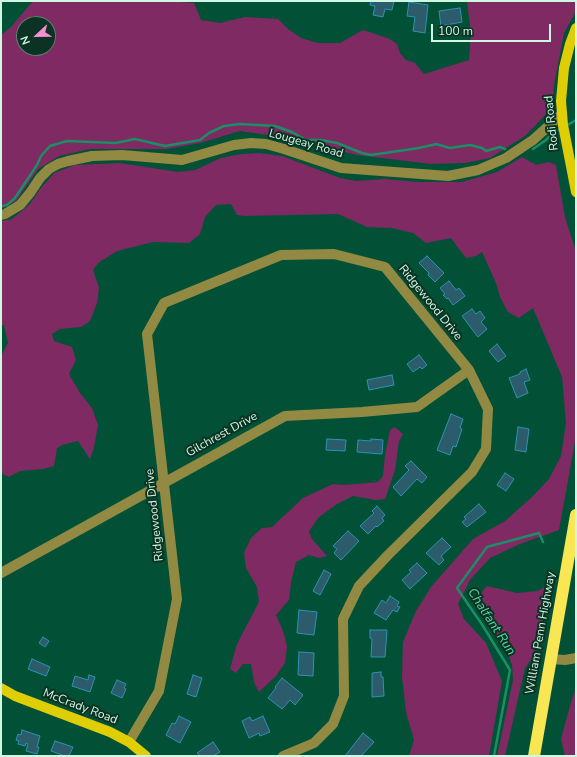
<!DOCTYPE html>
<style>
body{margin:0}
#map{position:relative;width:577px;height:757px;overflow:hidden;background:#025137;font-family:"Nunito Sans",sans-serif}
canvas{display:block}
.frame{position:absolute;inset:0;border:2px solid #cff8e3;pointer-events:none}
.north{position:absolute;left:16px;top:16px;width:40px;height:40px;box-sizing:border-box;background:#0c3223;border:1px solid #5a8170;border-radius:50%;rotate:248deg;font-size:11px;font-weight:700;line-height:16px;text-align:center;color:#cff8e3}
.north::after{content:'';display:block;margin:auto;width:14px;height:18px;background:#f690d0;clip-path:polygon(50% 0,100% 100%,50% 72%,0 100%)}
.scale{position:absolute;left:431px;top:24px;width:120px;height:18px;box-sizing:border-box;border:2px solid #cff8e3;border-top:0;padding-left:5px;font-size:12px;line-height:14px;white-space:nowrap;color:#cff8e3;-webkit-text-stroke:3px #0c3223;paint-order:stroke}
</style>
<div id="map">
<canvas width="577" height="757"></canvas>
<div class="frame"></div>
<div class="north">N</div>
<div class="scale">100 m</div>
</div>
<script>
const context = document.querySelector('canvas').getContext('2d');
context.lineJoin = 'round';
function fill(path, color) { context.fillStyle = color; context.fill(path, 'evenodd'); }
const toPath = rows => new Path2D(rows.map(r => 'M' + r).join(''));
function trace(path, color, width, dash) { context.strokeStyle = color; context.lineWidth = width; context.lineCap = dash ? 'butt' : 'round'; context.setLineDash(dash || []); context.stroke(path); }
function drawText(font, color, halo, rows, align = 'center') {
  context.font = font + ' "Nunito Sans",sans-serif'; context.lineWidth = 4; context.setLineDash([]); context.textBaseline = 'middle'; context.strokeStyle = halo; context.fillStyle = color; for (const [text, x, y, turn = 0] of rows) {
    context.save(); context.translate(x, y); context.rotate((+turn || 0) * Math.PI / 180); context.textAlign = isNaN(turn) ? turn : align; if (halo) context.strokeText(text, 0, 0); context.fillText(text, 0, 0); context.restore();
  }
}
const green = toPath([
 [33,1,164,1,194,3,201,20,220,23,245,17,278,19,288,29,301,38,318,43,340,43,363,30,390,39,397,44,400,53,406,60,415,63,424,74,469,60,471,34,467,1,576,1,576,11,564,33,554,85,552,108,525,136,490,158,465,163,431,164,357,155,282,137,240,131,200,143,167,149,90,149,59,156,38,169,16,201,1,209,1,35,11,27],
 [24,24,48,24,48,48,24,48],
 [260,153,282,156,340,178,356,181,384,179,419,182,462,182,497,172,522,157,536,165,549,162,556,165,565,217,576,252,576,436,559,530,520,544,490,558,470,580,458,604,464,619,486,643,502,681,489,756,409,756,414,740,406,712,402,677,403,642,416,611,431,587,473,539,505,521,532,497,549,479,561,456,566,423,562,377,533,308,519,318,508,312,500,297,496,283,482,252,476,256,466,258,451,238,426,243,413,233,392,228,367,227,338,214,245,216,237,215,231,204,216,205,205,217,200,234,189,243,153,242,117,251,98,263,93,270,99,288,97,303,90,321,81,327,60,329,52,334,54,341,72,347,76,360,69,374,80,393,92,408,98,425,94,447,90,459,78,441,62,445,57,448,54,466,43,469,20,471,9,477,1,473,1,356,8,343,4,325,1,325,1,221,12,219,30,204,40,189,54,173,75,165,120,163,178,172,195,170,221,158,241,154],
 [395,427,403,434,399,441,395,470,385,499,376,500,353,496,337,504,319,517,309,531,312,539,327,556,319,558,309,555,296,562,291,582,289,600,276,615,283,631,287,646,285,663,276,676,259,692,254,682,251,664,243,664,236,673,230,669,237,644,259,602,257,587,246,568,244,553,251,538,262,528,272,527,303,498,333,484,345,485,378,482,383,476,385,456,390,430],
 [549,584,549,592,538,638,532,658,525,668,505,756,497,756,513,680,512,665,507,651,480,611,476,599,487,586,517,593,538,591],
 [576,688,576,756,565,756,561,739,572,699]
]);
const stream = toPath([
 [566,126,576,120],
 [533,149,546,140,552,134,561,128],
 [1,206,7,205,15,198,37,165,41,156,50,146,67,141,116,143,135,139,165,146,200,140,209,133,224,126,240,124,275,126,292,132,306,140,321,140,337,143,362,153,371,155,419,148,436,144,450,148,470,145,482,148,486,151,500,147,505,149],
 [494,756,510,670,483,626,457,588,487,547,539,533,543,542]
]);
const building = toPath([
 [371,1,394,1,392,10,385,9,383,17,373,15,375,6,370,5,371,1],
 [409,2,428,5,425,33,413,31,415,17,407,16,409,2],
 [460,8,462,22,441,26,439,11,460,8],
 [427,256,444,273,435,282,428,275,429,273,419,263,427,256],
 [449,281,456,290,459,288,465,296,453,305,448,298,447,299,443,295,445,294,440,288,449,281],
 [472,309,476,314,480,311,485,318,481,322,487,329,478,337,462,316,472,309],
 [497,344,506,356,498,362,489,351,497,344],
 [419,355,427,365,422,369,420,367,413,372,407,364,419,355],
 [526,369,530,380,524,382,528,393,517,398,509,378,520,374,520,372,526,369],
 [392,375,394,385,369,390,367,380,392,375],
 [451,414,463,419,460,428,462,429,456,447,453,446,450,455,437,450,451,414],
 [518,427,529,429,526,452,515,450,518,427],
 [327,439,346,440,345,451,326,450,327,439],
 [371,439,383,440,382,454,357,452,358,440,371,441,371,439],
 [411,461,427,477,422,483,417,479,401,496,393,487,409,470,405,466,411,461],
 [505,473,514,479,506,491,497,485,505,473],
 [479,504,486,512,467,527,462,522,466,519,464,517,479,504],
 [377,506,385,515,382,518,384,521,377,527,376,526,368,534,360,526,374,513,372,511,377,506],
 [348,531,359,541,341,560,334,553,337,549,333,546,348,531],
 [442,538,451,547,441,556,444,560,439,565,426,553,442,538],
 [417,563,427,573,410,589,402,580,411,572,409,570,417,563],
 [324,570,331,574,320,595,313,591,324,570],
 [390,596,399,602,397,606,400,607,397,612,393,610,386,620,374,613,382,600,386,603,390,596],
 [299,610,317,612,314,635,297,633,299,610],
 [370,630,387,630,385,657,371,657,372,639,370,638,370,630],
 [43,637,49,641,45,647,39,643,43,637],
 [299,652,314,653,313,676,298,675,299,652],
 [32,659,50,667,46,676,28,669,32,659],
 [381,672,381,677,383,677,384,696,372,697,372,673,381,672],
 [89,675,95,677,90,692,72,686,75,676,88,680,89,675],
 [193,675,202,678,196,697,187,694,193,675],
 [282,678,303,695,295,705,290,700,282,709,268,698,276,688,275,687,282,678],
 [117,680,126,684,124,688,126,689,122,698,111,693,117,680],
 [179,716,191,722,180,743,166,735,172,723,175,724,179,716],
 [263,716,270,732,260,736,259,733,249,738,242,721,250,717,252,721,263,716],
 [22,730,40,736,37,747,39,747,37,754,26,751,28,744,26,743,25,746,18,744,19,741,16,740,18,734,21,735,22,730],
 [363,733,374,742,361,756,345,756,363,733],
 [55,741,73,747,69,756,65,756,51,751,55,741],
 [213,742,220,752,213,756,197,756,199,755,197,753,213,742]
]);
const minor = toPath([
 [1,215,5,214,20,205,30,193,40,178,49,169,58,164,68,161,92,156,122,155,182,160,234,145,251,143,266,144,284,149,341,168,448,176,478,170,506,158,533,140,562,114],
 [1,573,285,416,362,412,417,407,469,370],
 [551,659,565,660,576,658],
 [129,742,159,691,177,599,147,334,164,303,281,255,334,254,385,267,469,370,488,409,486,449,472,472,388,555,359,586,343,619,344,696,333,724,314,743,283,756]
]);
const major = toPath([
 [576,28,570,44,564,68,561,101,563,125,576,192],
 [1,688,15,696,110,732,129,742,146,756]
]);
const highway = toPath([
 [534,756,576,515]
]);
const streetNames = [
 ["Rodi Road",552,123,-96],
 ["Lougeay Road",306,144,16],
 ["Ridgewood Drive",430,303,51],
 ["Gilchrest Drive",222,435,-29],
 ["Ridgewood Drive",155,515,-96],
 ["William Penn Highway",541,633,-80],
 ["McCrady Road",80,707,21]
];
const waterNames = [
 ["Chalfant Run",491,622,57]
];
fill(green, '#7f2a63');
trace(stream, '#1b8e65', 2.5);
fill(building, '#2c5c6c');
trace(building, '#2b93b3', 1);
trace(minor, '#928a43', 10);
trace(major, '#dfcd06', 10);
trace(highway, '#f8e752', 12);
drawText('12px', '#cff8e3', '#0c3223', streetNames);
drawText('italic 13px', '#58dca6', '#0c3223', waterNames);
</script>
